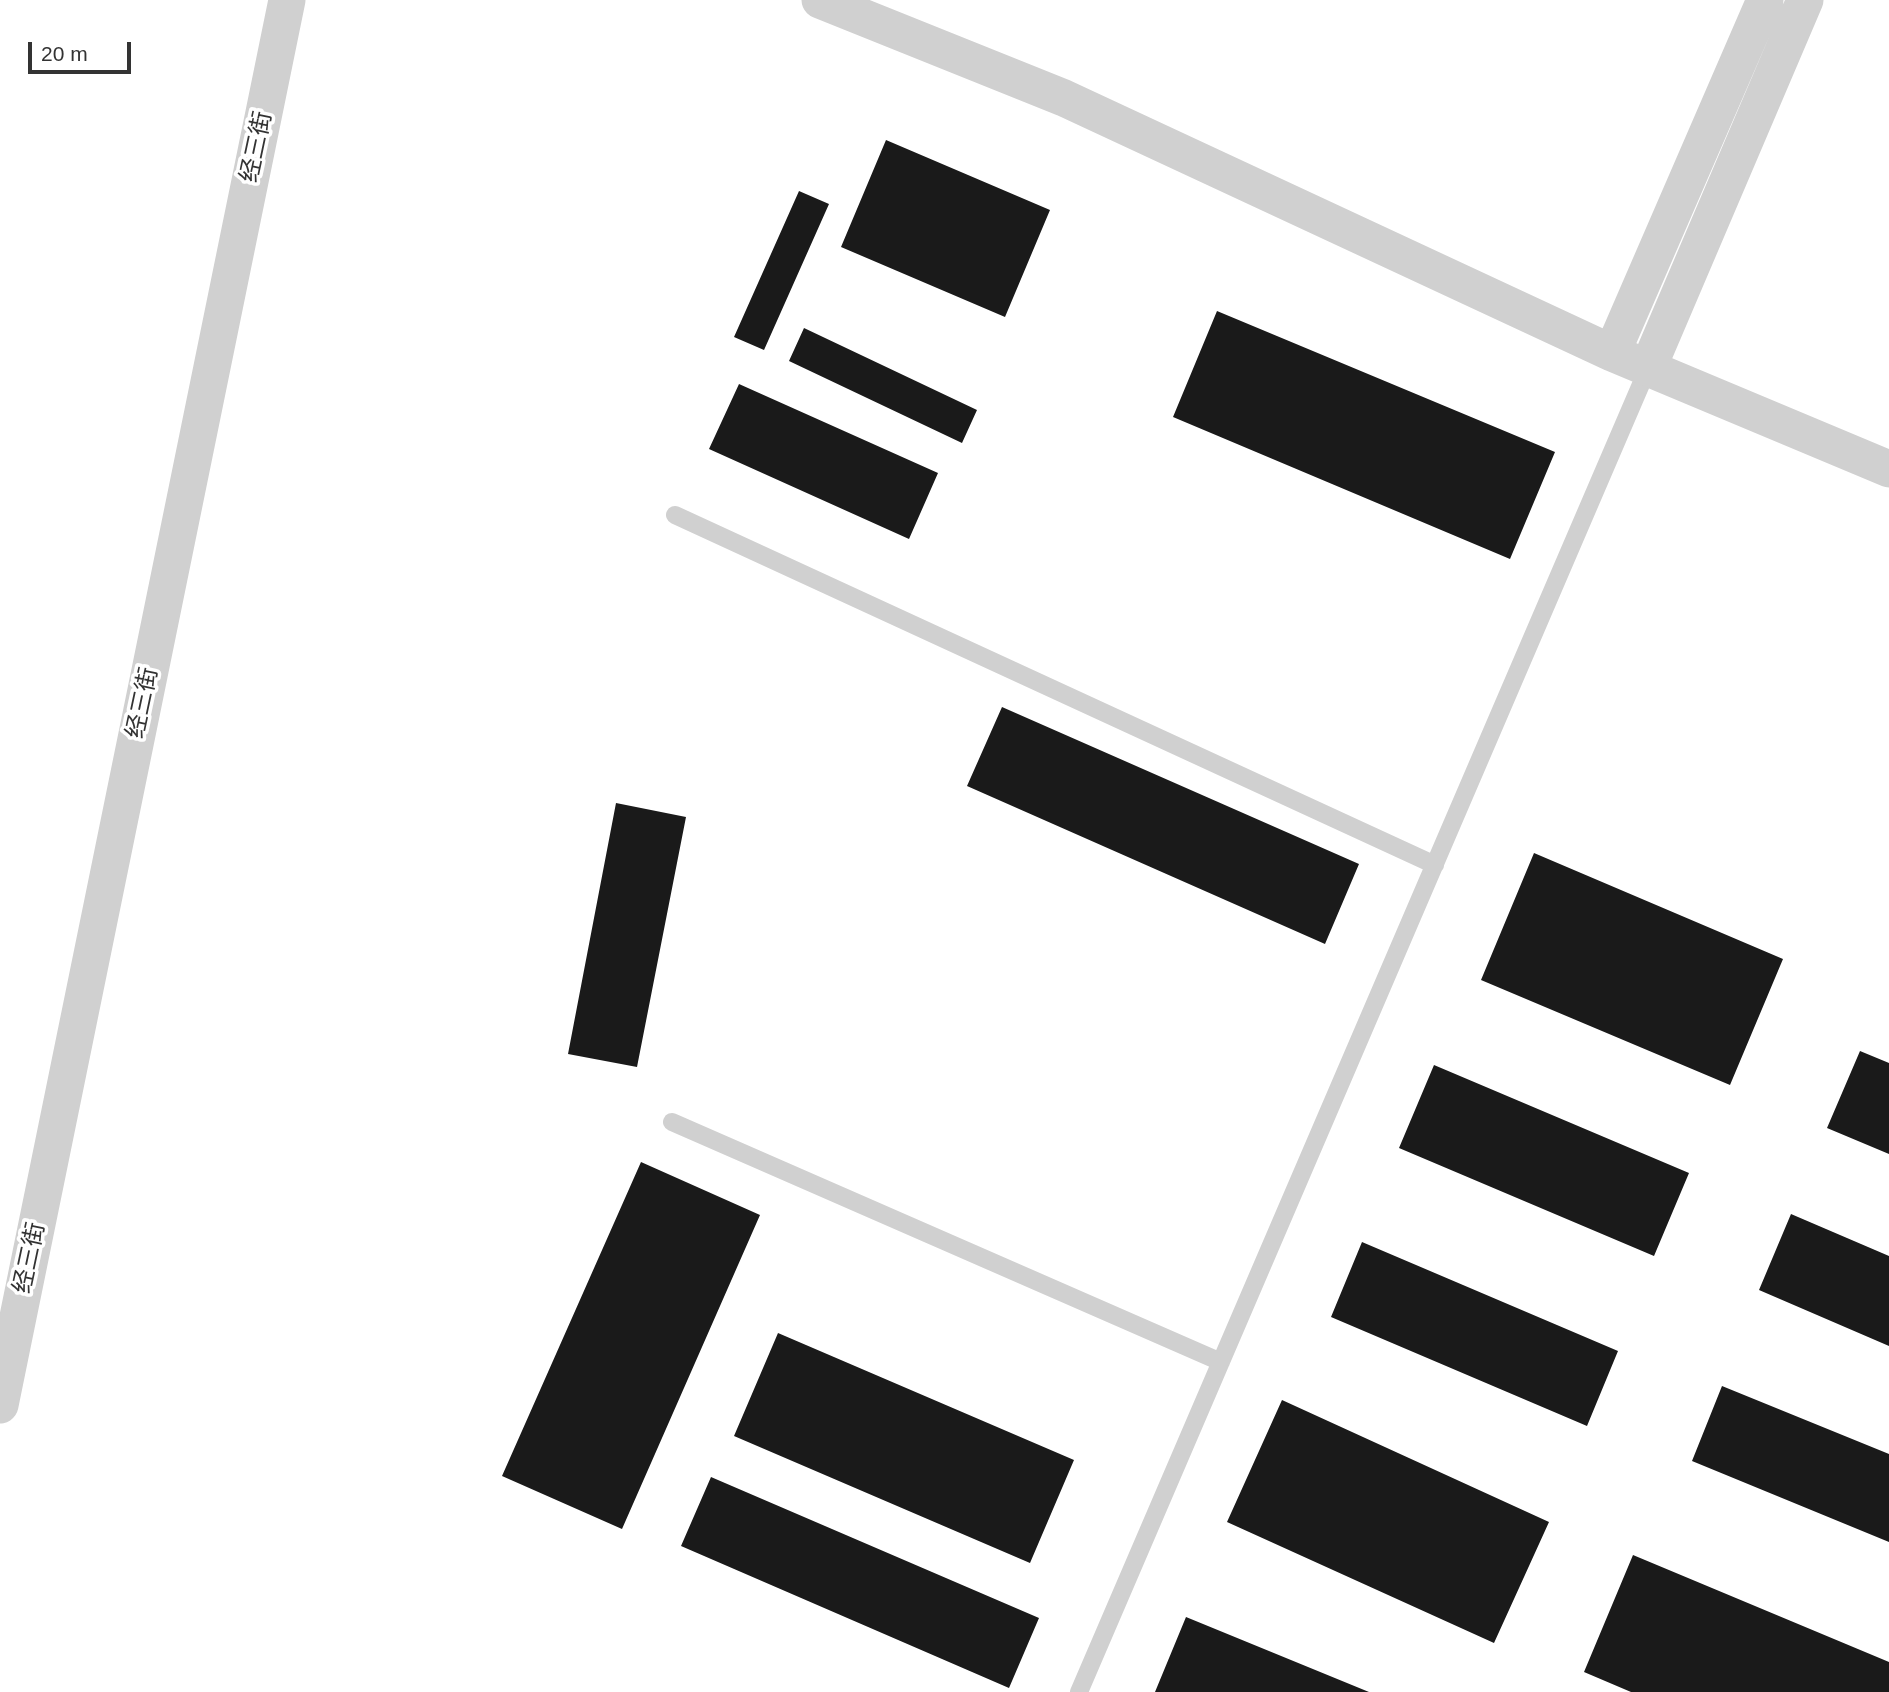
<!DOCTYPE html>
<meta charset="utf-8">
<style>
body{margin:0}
#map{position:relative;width:1889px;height:1692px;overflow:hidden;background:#fff;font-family:Helvetica,sans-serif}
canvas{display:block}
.scale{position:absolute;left:28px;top:42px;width:103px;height:32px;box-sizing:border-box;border:4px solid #333;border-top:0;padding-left:9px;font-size:21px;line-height:24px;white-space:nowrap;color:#333;-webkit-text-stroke:5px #fff;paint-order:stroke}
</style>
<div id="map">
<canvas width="1889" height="1692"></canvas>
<div class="scale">20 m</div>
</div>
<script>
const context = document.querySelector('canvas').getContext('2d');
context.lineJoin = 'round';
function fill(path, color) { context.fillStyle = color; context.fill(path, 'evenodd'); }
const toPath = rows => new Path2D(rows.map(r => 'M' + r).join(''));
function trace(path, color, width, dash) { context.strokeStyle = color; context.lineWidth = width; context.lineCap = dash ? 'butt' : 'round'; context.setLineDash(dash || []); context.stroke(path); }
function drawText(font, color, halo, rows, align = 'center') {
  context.font = font + ' Helvetica,"Noto Sans SC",sans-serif'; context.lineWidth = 7; context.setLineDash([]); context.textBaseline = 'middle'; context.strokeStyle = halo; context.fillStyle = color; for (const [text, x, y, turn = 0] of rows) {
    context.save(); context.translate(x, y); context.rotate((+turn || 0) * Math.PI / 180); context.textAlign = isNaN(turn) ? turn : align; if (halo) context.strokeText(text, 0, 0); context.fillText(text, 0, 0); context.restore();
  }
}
const building = toPath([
 [886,140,1050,210,1005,317,841,247],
 [799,191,829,204,764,350,734,337],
 [1217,311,1555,452,1510,559,1173,417],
 [804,328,977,410,962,443,789,361],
 [739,384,938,473,909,539,709,449],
 [1002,707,1359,864,1325,944,967,786],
 [616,803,686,817,637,1067,568,1054],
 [1534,853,1783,959,1730,1085,1481,980],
 [1860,1051,1889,1063,1889,1154,1827,1128],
 [1434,1065,1689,1173,1654,1256,1399,1148],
 [641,1162,760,1215,622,1529,502,1476],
 [1791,1214,1889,1256,1889,1346,1759,1290],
 [1362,1242,1618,1351,1587,1426,1331,1317],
 [778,1333,1074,1460,1030,1563,734,1436],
 [1722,1386,1889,1454,1889,1542,1692,1461],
 [1282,1400,1549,1522,1494,1643,1227,1522],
 [711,1477,1039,1618,1009,1688,681,1546],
 [1633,1555,1889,1662,1889,1692,1631,1692,1584,1672],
 [1186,1617,1369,1692,1155,1692]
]);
const service = toPath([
 [675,515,1435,865],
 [672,1122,1221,1362],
 [1079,1692,1648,368]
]);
const minor = toPath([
 [820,0,1064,98,1612,353,1889,469],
 [1612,353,1765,0],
 [1648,368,1805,0],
 [0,1405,287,0]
]);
const streetNames = [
 ["经三街",257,147,-78],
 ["经三街",143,703,-78],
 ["经三街",30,1258,-78]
];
fill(building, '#1a1a1a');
trace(service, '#d0d0d0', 18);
trace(minor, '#d0d0d0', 37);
drawText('24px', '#333', '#fff', streetNames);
</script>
